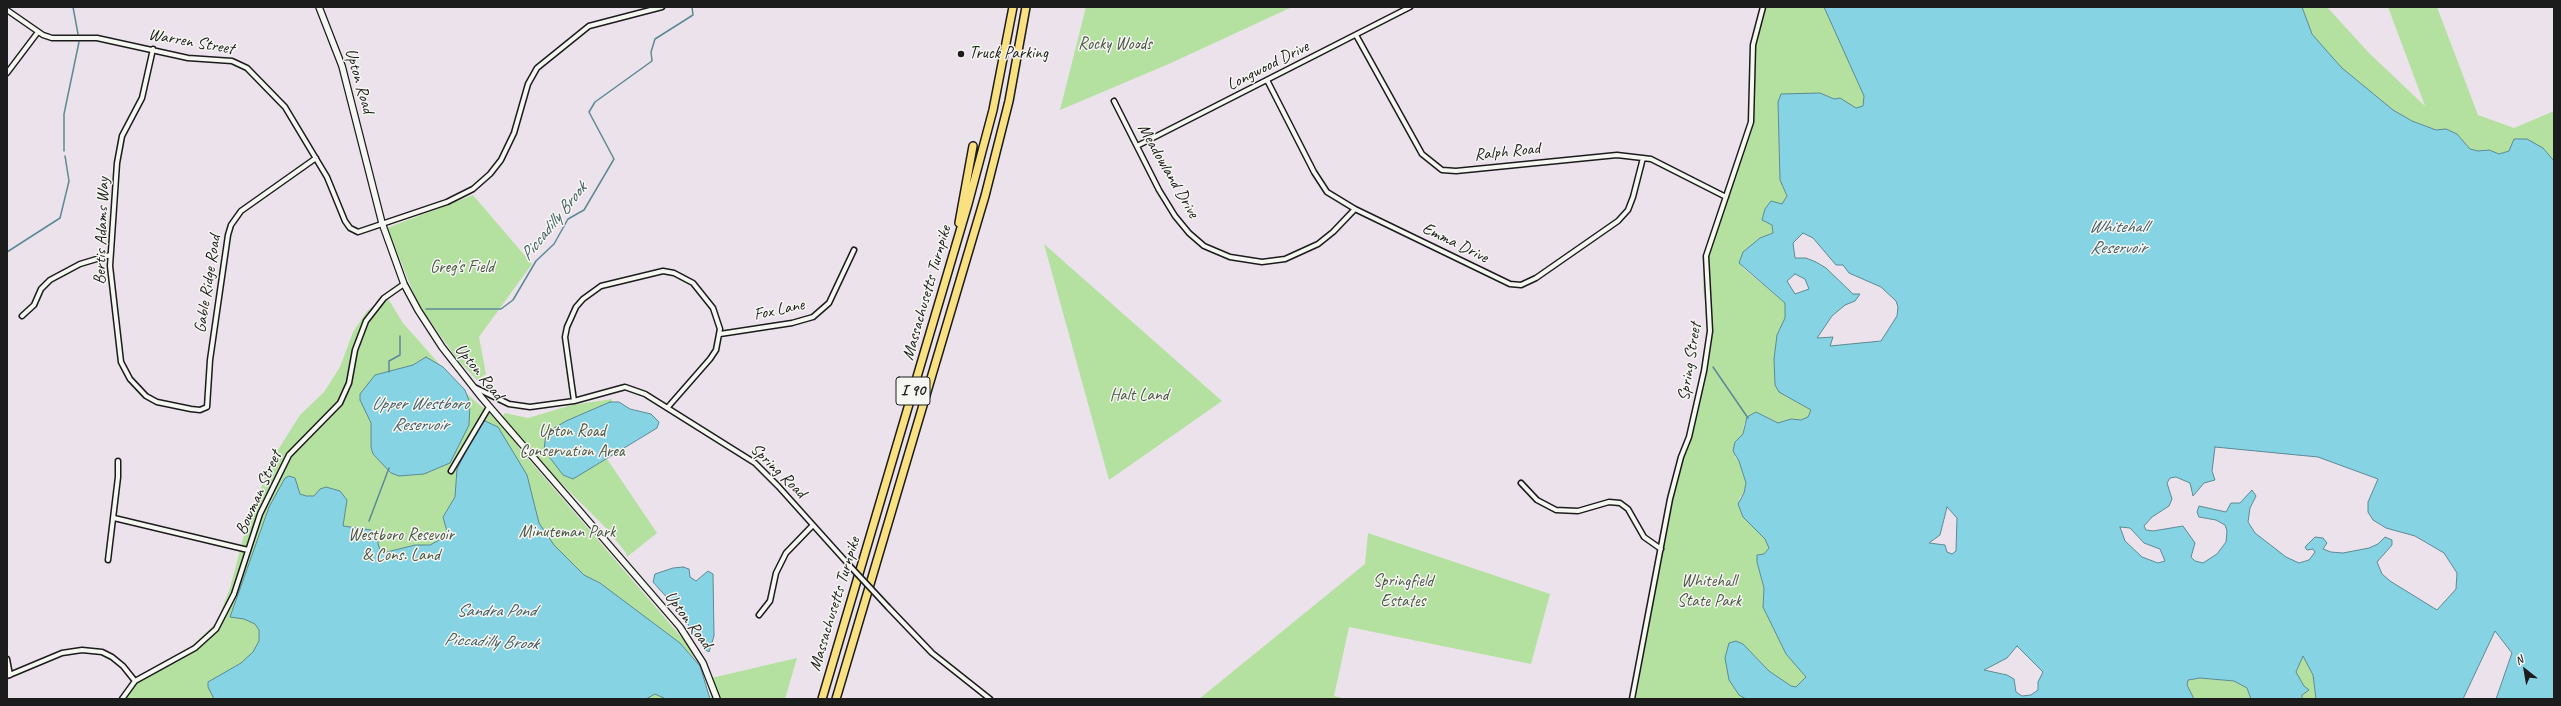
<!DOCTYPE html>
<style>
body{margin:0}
#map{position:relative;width:2561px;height:706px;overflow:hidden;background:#ece2ec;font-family:Caveat,sans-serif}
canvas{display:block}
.frame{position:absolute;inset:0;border:8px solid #1c1c1c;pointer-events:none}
.north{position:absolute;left:2505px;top:650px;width:40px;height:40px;-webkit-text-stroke:3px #f6f6f2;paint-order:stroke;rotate:329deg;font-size:11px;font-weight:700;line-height:16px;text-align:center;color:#1c1c1c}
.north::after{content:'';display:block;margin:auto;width:14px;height:18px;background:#1c1c1c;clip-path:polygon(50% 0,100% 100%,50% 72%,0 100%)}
</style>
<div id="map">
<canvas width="2561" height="706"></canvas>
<div class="frame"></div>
<div class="north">N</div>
</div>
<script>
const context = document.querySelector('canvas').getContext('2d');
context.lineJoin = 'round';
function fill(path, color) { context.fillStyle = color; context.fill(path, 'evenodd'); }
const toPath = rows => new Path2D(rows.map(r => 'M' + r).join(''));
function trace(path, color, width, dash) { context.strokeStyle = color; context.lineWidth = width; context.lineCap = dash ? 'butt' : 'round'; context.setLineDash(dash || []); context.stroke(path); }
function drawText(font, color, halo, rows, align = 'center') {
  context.font = font + ' Caveat,sans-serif'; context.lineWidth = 3; context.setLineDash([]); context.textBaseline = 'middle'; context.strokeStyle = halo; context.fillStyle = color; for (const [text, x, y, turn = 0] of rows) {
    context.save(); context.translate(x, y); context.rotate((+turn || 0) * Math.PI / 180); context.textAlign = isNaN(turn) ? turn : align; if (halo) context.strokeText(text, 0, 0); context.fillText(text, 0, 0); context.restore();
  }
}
const green = toPath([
 [1086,7,1292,7,1171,63,1060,110],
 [1764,7,1824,7,1865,96,1863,107,1856,108,1820,93,1778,102,1780,180,1787,196,1772,225,1773,233,1760,238,1744,252,1742,267,1785,303,1785,318,1777,335,1779,392,1811,410,1808,417,1801,420,1791,419,1778,423,1756,412,1744,424,1743,434,1735,442,1735,457,1739,461,1746,483,1744,493,1739,498,1743,517,1766,539,1769,548,1764,554,1760,575,1764,588,1763,607,1786,654,1806,677,1796,687,1791,686,1769,671,1743,644,1739,695,1746,699,1636,699,1668,515,1707,364,1709,347,1707,314,1703,288,1704,263,1748,128,1753,47],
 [2302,7,2327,7,2369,53,2425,106,2388,7,2437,7,2478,115,2514,128,2554,111,2554,161,2543,148,2509,151,2499,154,2489,150,2478,151,2470,149,2457,134,2446,129,2436,130,2412,121,2393,110,2341,68,2325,49,2312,34],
 [473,195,532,264,479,337,486,374,477,380,457,359,418,304,387,228],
 [1044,244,1222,401,1109,480],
 [387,297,403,323,441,366,467,394,505,427,499,420,505,413,528,418,572,405,612,399,607,459,657,533,627,557,626,553,607,529,507,429,519,448,689,646,695,659,680,643,702,699,120,699,129,686,177,660,217,622,230,588,244,535,271,461,300,415,324,392,340,367,353,332,367,311],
 [1368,533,1550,594,1531,664,1349,627,1334,696,1346,699,1199,699,1365,564],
 [2303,656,2313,675,2316,699,2302,699,2304,686,2296,672],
 [797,658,785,699,711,699,707,679],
 [2200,678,2234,681,2247,688,2251,699,2194,699,2187,685,2188,680]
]);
const water = toPath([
 [1824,7,2302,7,2312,34,2325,49,2342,68,2393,110,2412,121,2436,130,2446,129,2457,134,2470,149,2478,151,2489,150,2499,154,2509,151,2514,139,2527,139,2543,148,2554,161,2554,699,2496,699,2512,653,2495,631,2463,699,2316,699,2313,675,2303,656,2296,672,2304,686,2309,690,2302,695,2302,699,2251,699,2247,688,2234,681,2200,678,2188,680,2187,685,2194,699,1746,699,1739,695,1729,680,1725,658,1729,643,1736,641,1743,644,1769,671,1791,686,1796,687,1806,677,1786,654,1763,607,1764,588,1757,562,1757,555,1764,554,1769,548,1765,539,1743,517,1738,504,1744,493,1746,483,1739,461,1733,451,1735,442,1743,434,1747,417,1756,412,1778,423,1791,419,1801,420,1808,417,1811,410,1779,392,1775,385,1774,359,1777,335,1785,318,1785,303,1739,263,1743,252,1760,238,1773,233,1772,225,1762,220,1765,209,1771,201,1782,204,1787,196,1780,180,1778,102,1781,94,1820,93,1834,99,1840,98,1856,108,1863,106,1864,96,1824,7],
 [1803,233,1813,238,1836,265,1843,265,1849,273,1881,287,1896,301,1898,307,1897,316,1881,341,1830,346,1833,337,1817,338,1832,316,1845,305,1855,301,1860,294,1853,294,1826,268,1816,262,1806,258,1795,258,1793,243,1803,233],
 [1795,274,1805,279,1809,289,1795,294,1787,281,1795,274],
 [2215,447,2318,457,2378,479,2368,502,2368,512,2373,520,2386,528,2415,536,2444,553,2457,573,2456,589,2437,610,2390,581,2382,574,2377,562,2392,545,2392,540,2385,537,2378,544,2369,548,2343,553,2331,552,2323,549,2327,543,2323,538,2315,537,2305,547,2307,550,2313,549,2315,552,2309,560,2299,563,2286,557,2255,533,2248,522,2250,508,2256,496,2252,490,2240,503,2231,503,2226,512,2199,506,2197,512,2199,517,2216,520,2225,525,2227,531,2226,542,2217,554,2203,563,2195,561,2191,557,2195,543,2183,526,2153,531,2146,530,2144,526,2152,517,2169,506,2172,499,2167,483,2170,478,2176,477,2190,483,2193,496,2204,483,2215,480,2212,471,2215,447],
 [1947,507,1957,518,1956,551,1952,554,1947,552,1945,545,1929,543,1940,535,1947,507],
 [2120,527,2130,528,2144,543,2160,549,2165,561,2158,563,2142,557,2125,541,2120,527],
 [2017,646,2043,672,2038,682,2038,690,2031,695,2022,696,2016,692,2014,679,2007,675,1984,670,2007,658,2017,646],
 [426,357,443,367,465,390,470,403,469,425,450,463,424,474,399,476,391,473,373,454,371,447,371,423,360,400,360,394,375,375,413,365,426,357],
 [610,402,619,402,630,409,651,414,659,422,657,428,573,479,563,475,544,450,546,433,566,421,610,402],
 [485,421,498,427,527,475,539,523,554,545,584,575,600,583,680,643,700,666,710,699,666,699,655,694,646,699,214,699,208,687,208,682,241,663,253,652,259,641,259,630,255,624,244,619,230,617,269,507,285,478,289,476,295,478,300,494,306,496,314,496,320,489,326,487,340,491,347,500,343,526,371,530,376,535,380,551,383,553,415,545,430,545,448,535,443,517,455,497,457,469,479,425,485,421],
 [683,567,689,569,690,577,696,581,708,571,713,574,714,636,709,652,704,649,680,612,653,582,655,574,673,568,683,567]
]);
const stream = toPath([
 [73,7,78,34],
 [64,151,64,114,79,42],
 [7,252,60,218,69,181,65,156],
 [426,309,501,309,513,300,536,261,554,244,568,219,584,210,614,159,589,112,595,102,652,61,651,52,655,39,693,15,692,7],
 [1713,367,1748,418],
 [389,372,389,361,400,355,400,336],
 [369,521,389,468]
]);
const street = toPath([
 [7,10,43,35,52,38,97,38,188,58,232,61,247,68,285,107,327,177,345,221,350,228,358,232,447,202,473,189,490,174,501,160,514,133,528,84,537,68,589,26,662,7],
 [1356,35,1422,154,1442,170,1456,171,1617,155,1651,159,1726,197],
 [153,49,142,98,122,136,117,163,110,266,121,362,130,379,146,396,157,402,191,409,200,410,207,407,210,360,228,235,231,225,241,211,316,158],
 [7,73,38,32],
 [1267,80,1314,172,1327,192,1355,209,1510,284,1521,285,1536,278,1618,221,1628,210,1633,197,1643,158],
 [1114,101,1159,190,1175,216,1189,233,1204,246,1230,257,1262,262,1285,259,1318,244,1333,232,1355,209],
 [1137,146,1410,7],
 [22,316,34,305,41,289,50,280,80,264,110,255],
 [720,334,792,323,813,317,829,303,854,250],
 [476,388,509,404,530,407,574,401,625,387,645,394,755,463,778,486,849,565],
 [574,401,565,337,567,327,576,307,583,299,601,286,663,271,674,273,693,283,713,308,720,329,716,350,710,359,668,407],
 [451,471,489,407],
 [1521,483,1537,500,1556,510,1578,511,1609,502,1620,503,1628,509,1644,537,1661,549],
 [114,518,248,550],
 [108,560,118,477,118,461],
 [888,607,932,653,990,699],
 [759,615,770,601,776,573,786,553,813,525],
 [7,659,10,675],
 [7,676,62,653,82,650,102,652,112,657,123,666,135,681],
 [122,699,135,681,195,648,216,629,234,594,260,514,289,455,340,403,349,383,355,350,366,321,384,298,404,284],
 [1632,699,1670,499,1681,457,1689,437,1704,371,1710,331,1706,256,1751,122,1753,45,1763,7]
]);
const secondary = toPath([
 [319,7,342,66,382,223,404,284,418,310,442,347,482,398,680,627,703,663,717,699]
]);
const highway = toPath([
 [959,223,973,146],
 [822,699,968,204,993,110,1013,7],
 [836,699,985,196,1009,101,1026,7]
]);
const streetBridge = toPath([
 [849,565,888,607]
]);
const markers = [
 [961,54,4,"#1c1c1c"]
];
const shields = [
 [913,391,34]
];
const shieldNames = [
 ["I 90",913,391]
];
const streetNames = [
 ["Warren Street",191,42,10],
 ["Longwood Drive",1268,66,-27],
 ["Upton Road",359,81,74],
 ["Ralph Road",1507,152,-6],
 ["Meadowland Drive",1168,171,60],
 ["Bertis Adams Way",102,231,-88],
 ["Emma Drive",1455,243,26],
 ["Gable Ridge Road",208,284,-81],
 ["Massachusetts Turnpike",927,293,-74],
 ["Fox Lane",779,310,-12],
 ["Spring Street",1690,362,-81],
 ["Upton Road",479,372,51],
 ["Spring Road",778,471,44],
 ["Bowman Street",259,493,-66],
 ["Massachusetts Turnpike",835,604,-73],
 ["Upton Road",688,620,53]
];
const parkNames = [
 ["Rocky Woods",1115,45],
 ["Greg's Field",462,268],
 ["Halt Land",1139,396],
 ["Upton Road",572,432],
 ["Conservation Area",572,452],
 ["Minuteman Park",567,533],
 ["Westboro Resevoir",401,536],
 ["& Cons. Land",401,556],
 ["Springfield",1403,582],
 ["Estates",1403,602],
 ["Whitehall",1709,582],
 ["State Park",1709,602]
];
const poiNames = [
 ["Truck Parking",969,54]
];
const waterNames = [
 ["Piccadilly Brook",554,222,-51],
 ["Whitehall",2118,227],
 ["Reservoir",2118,248],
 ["Upper Westboro",420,404],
 ["Reservoir",420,425],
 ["Sandra Pond",496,611],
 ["Piccadilly Brook",491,642,3]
];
fill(green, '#b4e1a0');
fill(water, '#86d3e4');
trace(water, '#5c8a94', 1);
trace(stream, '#5c8a94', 1.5);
trace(street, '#1c1c1c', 7);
trace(secondary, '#1c1c1c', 8);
trace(highway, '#1c1c1c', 10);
trace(street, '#f6f6f2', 4);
trace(secondary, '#f6f6f2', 5.5);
trace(highway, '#f9e181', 7);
trace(streetBridge, '#1c1c1c', 7, []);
trace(streetBridge, '#f6f6f2', 4);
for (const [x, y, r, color] of markers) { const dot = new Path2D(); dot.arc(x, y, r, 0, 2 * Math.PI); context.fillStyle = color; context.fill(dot); trace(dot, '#f6f6f2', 1.5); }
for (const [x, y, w] of shields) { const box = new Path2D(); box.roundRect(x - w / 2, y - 14, w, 28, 3); context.fillStyle = '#f6f6f2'; context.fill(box); trace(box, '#1c1c1c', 1); }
drawText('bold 16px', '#1c1c1c', null, shieldNames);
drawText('17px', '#1c1c1c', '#f6f6f2', streetNames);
drawText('17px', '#4a5744', '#f6f6f2', parkNames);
drawText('17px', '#1c1c1c', '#f6f6f2', poiNames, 'left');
drawText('italic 18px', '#415c62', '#f6f6f2', waterNames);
</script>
